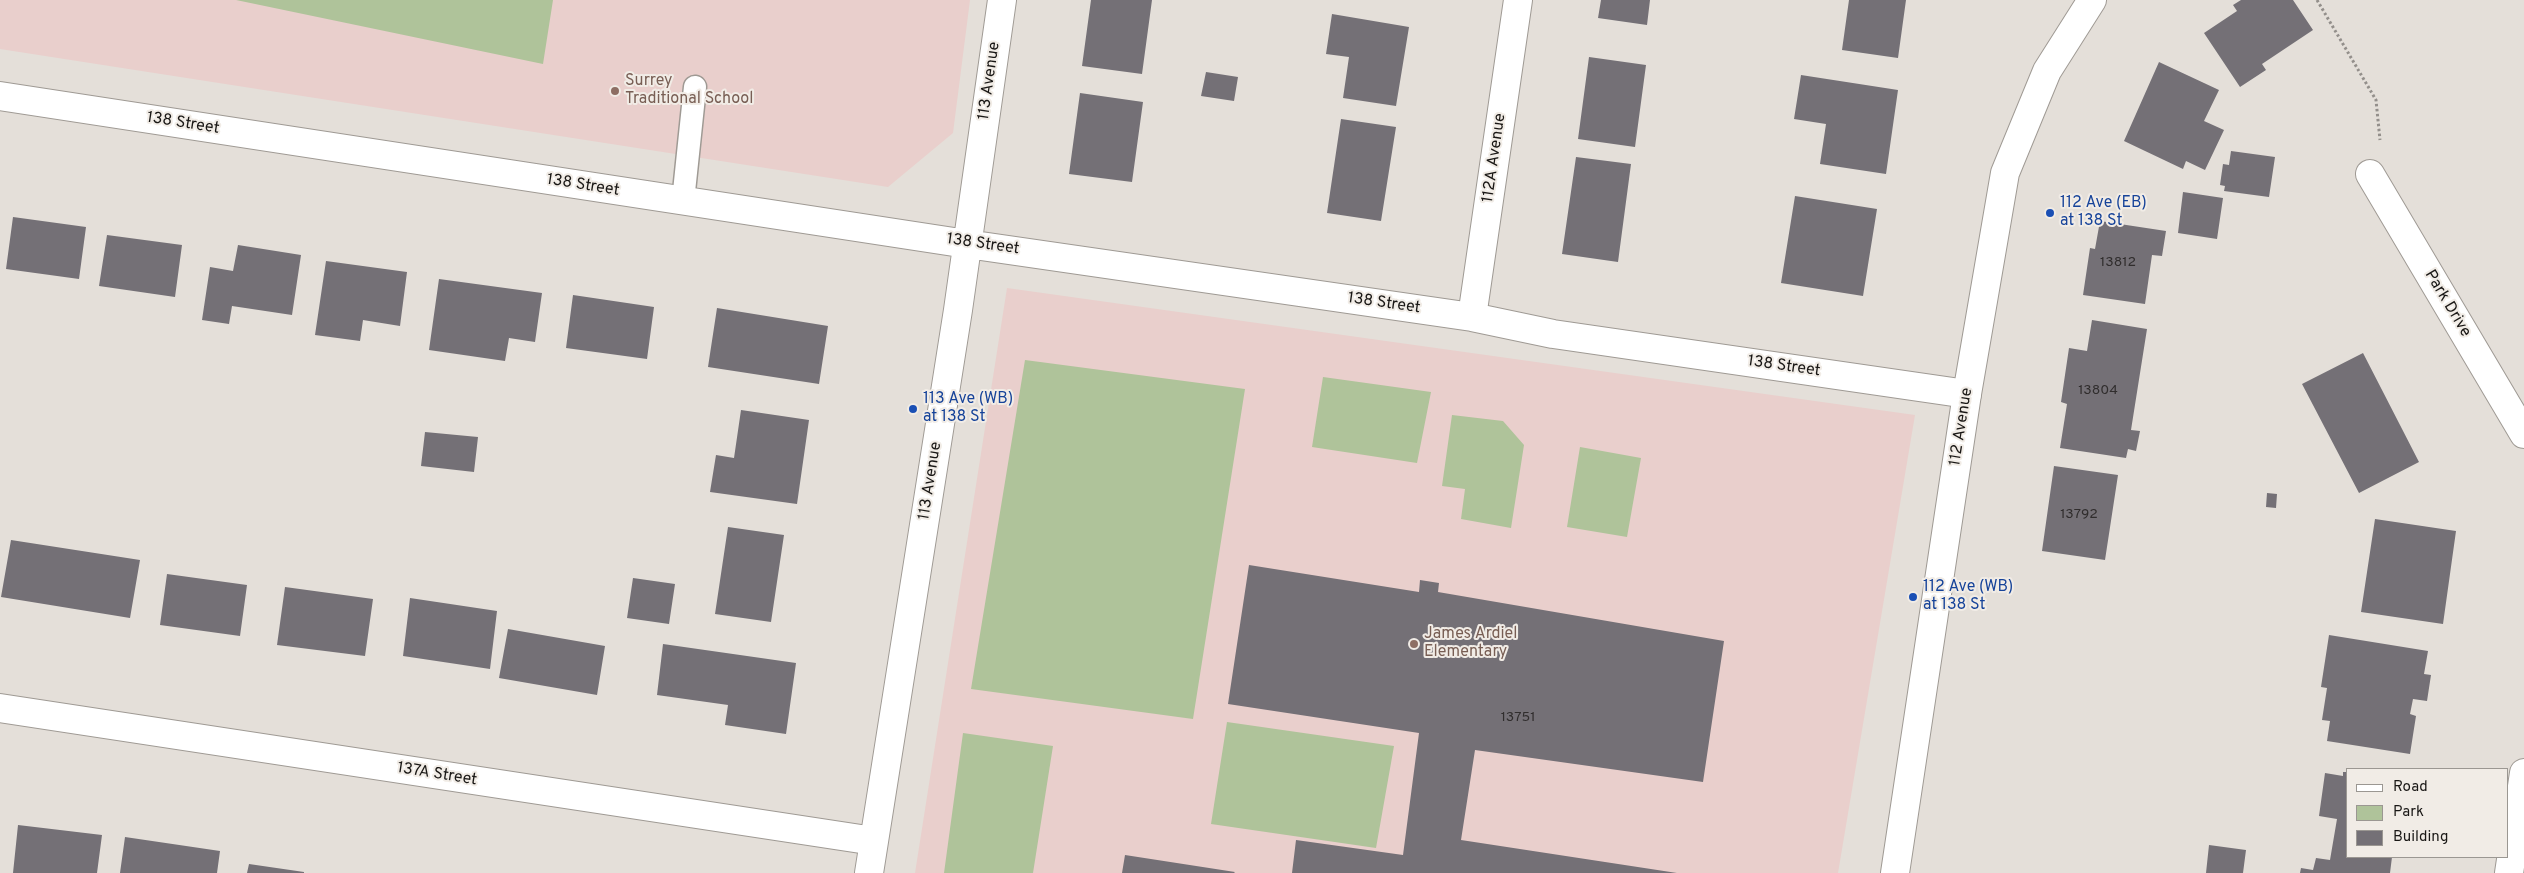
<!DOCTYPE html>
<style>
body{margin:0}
#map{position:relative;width:2524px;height:873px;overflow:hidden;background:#e4dfd9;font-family:Overpass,sans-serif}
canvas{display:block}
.legend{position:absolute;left:2346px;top:768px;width:162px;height:90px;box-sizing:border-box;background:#f1ece6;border:1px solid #9b9792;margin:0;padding:6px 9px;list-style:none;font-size:15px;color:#191715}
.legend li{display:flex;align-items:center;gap:10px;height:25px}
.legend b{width:25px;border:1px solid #9b9792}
</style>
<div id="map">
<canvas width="2524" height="873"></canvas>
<ul class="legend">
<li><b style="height:6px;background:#fff"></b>Road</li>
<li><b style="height:14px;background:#afc39a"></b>Park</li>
<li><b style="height:14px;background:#747076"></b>Building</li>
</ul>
</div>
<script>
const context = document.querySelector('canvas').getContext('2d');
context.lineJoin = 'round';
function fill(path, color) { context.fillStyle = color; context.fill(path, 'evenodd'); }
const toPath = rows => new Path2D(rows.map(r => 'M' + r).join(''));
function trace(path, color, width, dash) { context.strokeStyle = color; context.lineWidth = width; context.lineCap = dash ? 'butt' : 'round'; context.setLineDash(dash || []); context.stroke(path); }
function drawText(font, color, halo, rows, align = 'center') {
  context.font = font + ' Overpass,sans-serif'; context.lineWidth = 4; context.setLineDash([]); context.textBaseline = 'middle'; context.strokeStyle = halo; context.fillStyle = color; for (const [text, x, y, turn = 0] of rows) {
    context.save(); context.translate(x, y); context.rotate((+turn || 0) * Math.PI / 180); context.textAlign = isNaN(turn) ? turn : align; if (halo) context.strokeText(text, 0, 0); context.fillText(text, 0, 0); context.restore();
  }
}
const education = toPath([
 [0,0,970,0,953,133,888,187,0,49],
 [1007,288,1915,415,1838,873,915,873]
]);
const green = toPath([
 [236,0,553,0,543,64],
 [1025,360,1245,389,1193,719,971,689],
 [1323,377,1431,392,1417,463,1312,447],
 [1452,415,1503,421,1524,445,1511,528,1461,519,1465,489,1442,486],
 [1580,447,1641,458,1627,537,1567,527],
 [1227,722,1394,746,1376,848,1211,824],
 [963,733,1053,746,1033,873,944,873]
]);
const building = toPath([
 [1091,0,1152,0,1142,74,1082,66],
 [1601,0,1650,0,1647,25,1598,18],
 [1849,0,1906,0,1898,58,1842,50],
 [2241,0,2293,0,2313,30,2262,64,2266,70,2240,87,2204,33,2237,11,2233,5],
 [1332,14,1409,27,1396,106,1343,98,1349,57,1326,54],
 [1589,57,1646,65,1635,147,1578,139],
 [2159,62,2219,90,2204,121,2224,130,2205,170,2186,161,2183,169,2124,141],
 [1206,72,1238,77,1234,101,1201,96],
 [1801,75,1898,90,1886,174,1820,164,1826,124,1794,119],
 [1080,93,1143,102,1132,182,1069,174],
 [1341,119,1396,127,1381,221,1327,213],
 [2231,151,2275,157,2269,197,2224,191,2225,186,2220,185,2223,164,2229,165],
 [1576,157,1631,164,1618,262,1562,254],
 [2183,192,2223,198,2217,239,2178,233],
 [1795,196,1877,209,1863,296,1781,283],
 [13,217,86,227,79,279,6,269],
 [2100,221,2166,231,2162,256,2152,255,2145,304,2083,295,2090,248,2095,249],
 [107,235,182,245,175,297,99,286],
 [238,245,301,255,292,315,232,306,229,324,202,320,210,267,233,271],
 [326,261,407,272,400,326,363,320,360,341,315,335],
 [439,279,542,293,535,342,509,338,505,361,429,350],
 [573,295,654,307,647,359,566,348],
 [717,308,828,326,819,384,708,367],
 [2092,320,2147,329,2131,430,2140,431,2136,451,2128,449,2126,458,2060,448,2067,404,2061,402,2069,348,2087,351],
 [2363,353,2419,462,2359,493,2302,384],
 [741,410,809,420,797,504,710,492,716,455,734,458],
 [425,432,478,437,474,472,421,466],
 [2054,466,2118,475,2105,560,2042,551],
 [2267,493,2277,494,2276,508,2266,507],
 [2375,519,2456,531,2443,624,2361,612],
 [728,527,784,535,771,622,715,614],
 [11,540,140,560,130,618,1,597],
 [1249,565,1419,592,1420,580,1439,583,1438,592,1724,641,1703,782,1475,750,1461,840,1677,873,1292,873,1296,840,1403,855,1419,733,1228,704],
 [167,574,247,585,240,636,160,625],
 [633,578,675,584,669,624,627,618],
 [285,587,373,599,365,656,277,645],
 [410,598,497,611,490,669,403,656],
 [508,629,605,646,597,695,499,678],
 [2329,635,2428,651,2424,674,2431,675,2427,701,2413,699,2410,714,2416,716,2410,754,2327,741,2330,721,2322,720,2327,688,2321,687],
 [663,644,796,663,786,734,725,725,728,705,657,695],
 [2343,772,2348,772,2348,857,2392,857,2390,873,2300,873,2301,868,2313,870,2316,858,2330,860,2337,819,2319,816,2325,773,2343,776],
 [18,825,102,835,97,873,13,873],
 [125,837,220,851,217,873,120,873],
 [2209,845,2246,850,2243,873,2206,873],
 [1125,855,1235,872,1234,873,1122,873],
 [249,864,304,872,304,873,247,873]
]);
const path = toPath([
 [2317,0,2376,100,2380,140]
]);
const service = toPath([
 [683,201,695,87]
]);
const minor = toPath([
 [0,96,967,244,1472,317,1553,334,1967,394],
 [2370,174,2524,434],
 [1472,317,1518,0],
 [0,708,874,841],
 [869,873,958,310,1002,0],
 [2509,873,2524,773]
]);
const secondary = toPath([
 [1895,873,1967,394,2005,173,2047,71,2092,0]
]);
const markers = [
 [615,91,5,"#8d6e63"],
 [2050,213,5,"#1a4fb4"],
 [913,409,5,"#1a4fb4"],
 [1913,597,5,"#1a4fb4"],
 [1414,644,5,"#8d6e63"]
];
const numberNames = [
 ["13812",2118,263],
 ["13804",2098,391],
 ["13792",2079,515],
 ["13751",1518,718]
];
const streetNames = [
 ["113 Avenue",990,81,-82],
 ["138 Street",183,124,9],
 ["112A Avenue",1495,158,-82],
 ["138 Street",583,186,9],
 ["138 Street",983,245,8],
 ["138 Street",1384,304,8],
 ["Park Drive",2447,304,59],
 ["138 Street",1784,367,8],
 ["112 Avenue",1962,427,-81],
 ["113 Avenue",931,481,-81],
 ["137A Street",437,775,9]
];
const educationNames = [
 ["Surrey",625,82],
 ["Traditional School",625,100],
 ["James Ardiel",1424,635],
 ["Elementary",1424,653]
];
const transitNames = [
 ["112 Ave (EB)",2060,204],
 ["at 138 St",2060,222],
 ["113 Ave (WB)",923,400],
 ["at 138 St",923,418],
 ["112 Ave (WB)",1923,588],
 ["at 138 St",1923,606]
];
fill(education, '#e9cfcc');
fill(green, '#afc39a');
fill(building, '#747076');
trace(service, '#9f9a94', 25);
trace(minor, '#9f9a94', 30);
trace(secondary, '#9f9a94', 30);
trace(path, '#938f8b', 3, [2.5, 2.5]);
trace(service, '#fff', 22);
trace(minor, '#fff', 28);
trace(secondary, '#fff', 28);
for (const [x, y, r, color] of markers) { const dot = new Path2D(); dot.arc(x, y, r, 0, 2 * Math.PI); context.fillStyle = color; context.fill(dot); trace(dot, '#f1ece6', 2); }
drawText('14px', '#302d2d', null, numberNames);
drawText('16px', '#191715', '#f1ece6', streetNames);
drawText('16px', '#785e54', '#f1ece6', educationNames, 'left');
drawText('16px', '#164399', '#f1ece6', transitNames, 'left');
</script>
